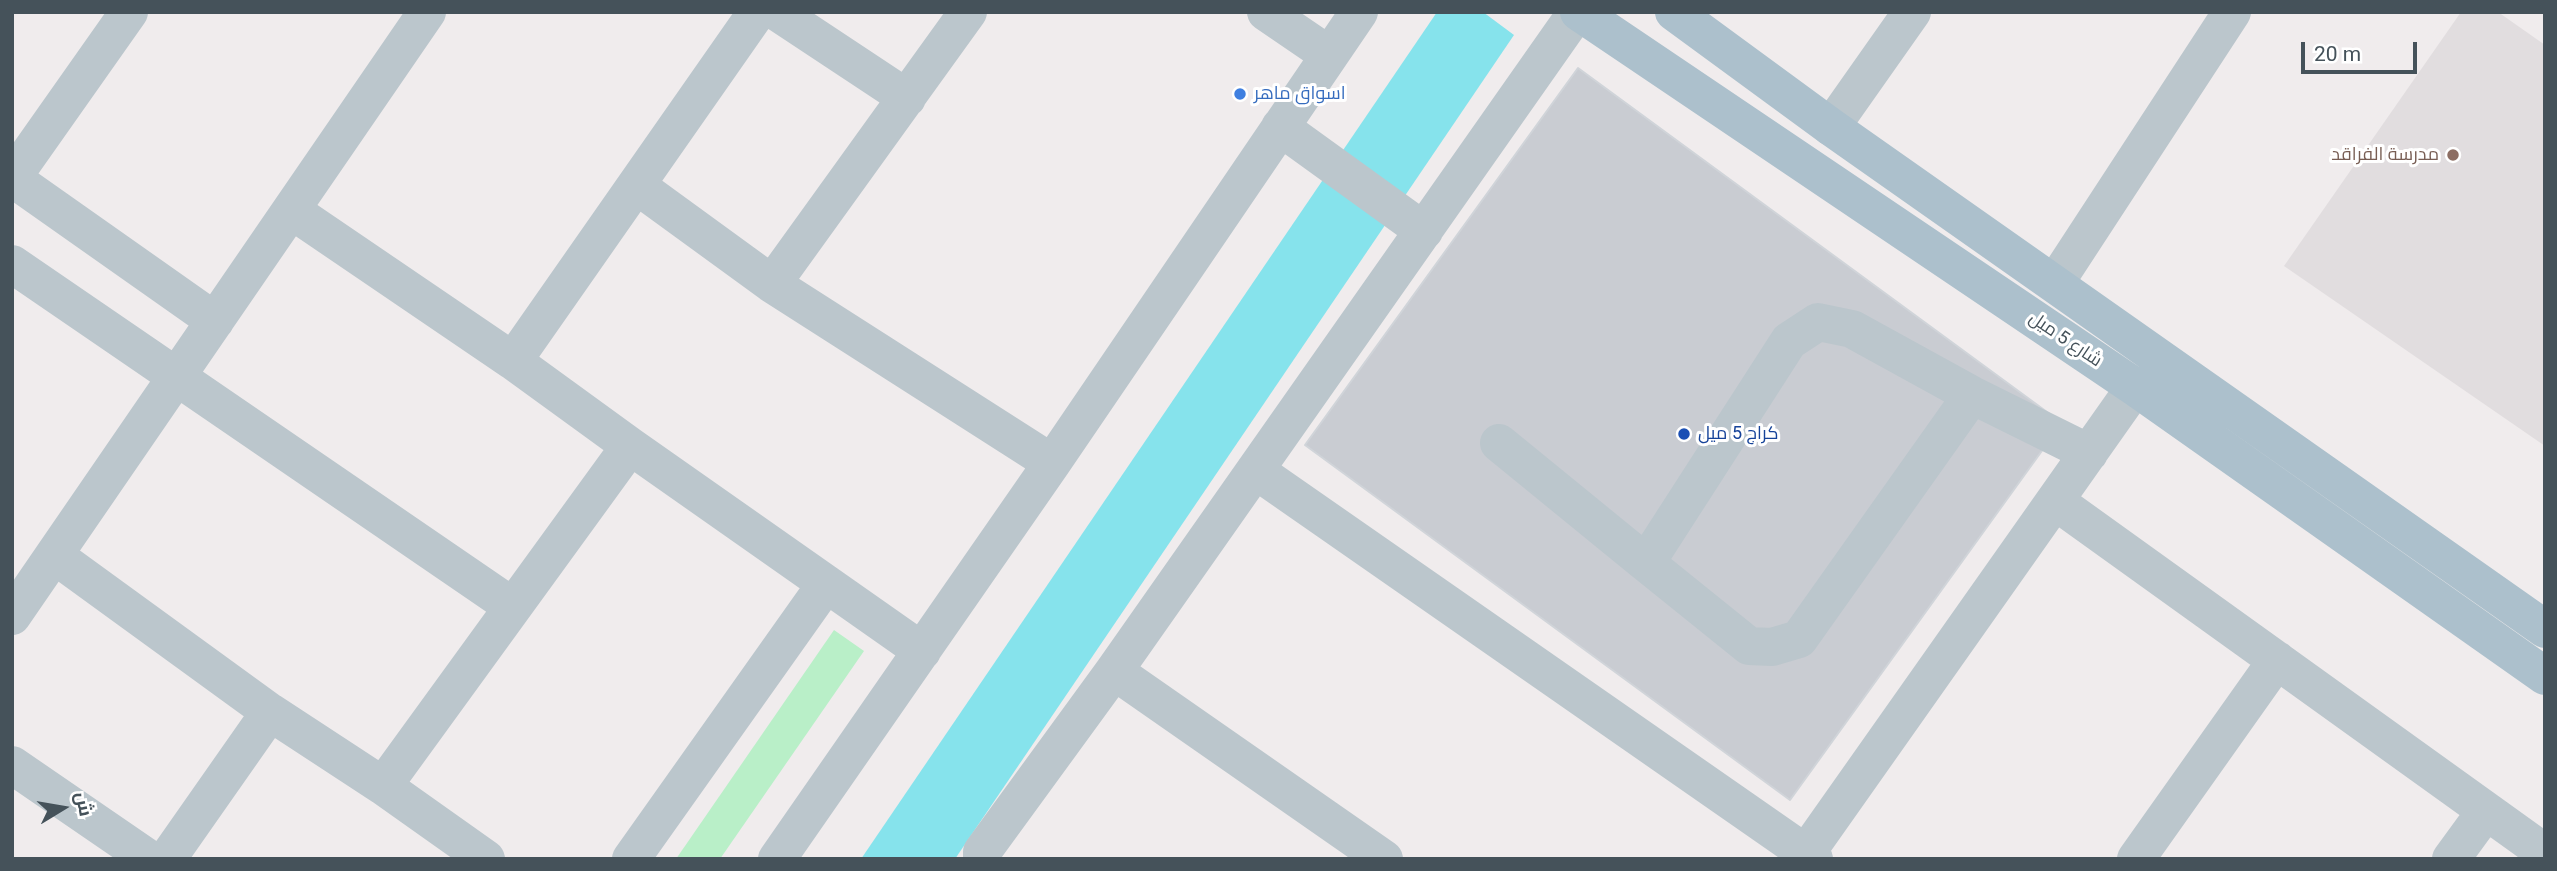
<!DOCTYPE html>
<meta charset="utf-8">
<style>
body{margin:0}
#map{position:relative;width:2557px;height:871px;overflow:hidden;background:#f0eced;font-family:Roboto,Cairo,sans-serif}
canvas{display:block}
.frame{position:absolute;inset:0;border:14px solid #45525a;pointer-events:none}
.north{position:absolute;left:28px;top:773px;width:70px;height:70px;-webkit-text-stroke:5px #fff;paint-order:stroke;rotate:79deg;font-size:19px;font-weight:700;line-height:28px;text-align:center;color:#45525a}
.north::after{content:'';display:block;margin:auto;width:24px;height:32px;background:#45525a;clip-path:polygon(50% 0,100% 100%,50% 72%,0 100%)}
.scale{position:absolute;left:2301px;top:42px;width:116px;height:32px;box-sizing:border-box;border:4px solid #45525a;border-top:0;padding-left:9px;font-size:21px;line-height:24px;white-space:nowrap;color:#45525a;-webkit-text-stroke:5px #fff;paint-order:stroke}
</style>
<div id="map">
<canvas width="2557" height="871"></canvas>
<div class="frame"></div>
<div class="north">ش</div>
<div class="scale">20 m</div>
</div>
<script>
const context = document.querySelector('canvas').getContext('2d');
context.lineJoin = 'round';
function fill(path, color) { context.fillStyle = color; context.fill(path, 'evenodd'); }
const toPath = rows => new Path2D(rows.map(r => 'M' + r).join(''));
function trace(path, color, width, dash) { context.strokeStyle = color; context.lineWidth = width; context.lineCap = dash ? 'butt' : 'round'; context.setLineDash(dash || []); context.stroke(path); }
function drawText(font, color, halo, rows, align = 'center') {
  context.font = font + ' Roboto,Cairo,sans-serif'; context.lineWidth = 6; context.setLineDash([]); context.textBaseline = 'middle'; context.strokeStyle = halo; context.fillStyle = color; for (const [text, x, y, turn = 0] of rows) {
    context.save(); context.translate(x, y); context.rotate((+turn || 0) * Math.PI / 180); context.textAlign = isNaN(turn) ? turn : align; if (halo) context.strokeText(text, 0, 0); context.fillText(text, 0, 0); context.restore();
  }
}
const education = toPath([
 [2461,12,2498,12,2545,45,2545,446,2284,266]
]);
const green = toPath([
 [834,630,864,651,720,859,676,859]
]);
const water = toPath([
 [1437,12,1483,12,1514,35,955,859,861,859]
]);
const building = toPath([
 [1578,68,2062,423,1790,800,1305,445,1578,68]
]);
const minor = toPath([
 [129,12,12,178,215,321],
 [777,12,907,98],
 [1266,12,1329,55],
 [1280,127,1424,231],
 [1831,127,1912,12],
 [636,185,772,284,1052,463],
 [291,210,513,361,630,446,922,651],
 [12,264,513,607],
 [2055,283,2232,12],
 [772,284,968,12],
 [513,361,757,12],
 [1499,443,1646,563,1789,341,1818,322,1852,329,1972,395,2089,453],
 [1255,470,1814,859],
 [2055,501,2545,853],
 [54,555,270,712,383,786,486,859],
 [1646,563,1749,646,1772,647,1799,639,1972,395],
 [12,616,427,12],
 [1114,671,1384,859],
 [12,765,149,859],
 [383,786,630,446],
 [167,859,270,712],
 [631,859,826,584],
 [777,859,1052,463,1359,12],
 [982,859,982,852,1114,671,1577,12],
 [1802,859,2135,387],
 [2136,859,2277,660],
 [2451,859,2486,811]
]);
const major = toPath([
 [1579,12,2135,387,2545,676],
 [1674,12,1831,127,2545,629]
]);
const markers = [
 [1240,94,7,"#3f7fe0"],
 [2453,155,7,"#8d6e63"],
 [1684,434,7,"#1a4fb4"]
];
const shopNames = [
 ["اسواق ماهر",1254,94]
];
const educationNames = [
 ["مدرسة الفراقد",2439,155]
];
const streetNames = [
 ["شارع 5 ميل",2065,340,34]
];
const transitNames = [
 ["كراج 5 ميل",1698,434]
];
fill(education, '#e1dddf');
fill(green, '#b9efc8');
fill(water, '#86e3ec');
fill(building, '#c9ccd2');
trace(building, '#d0d4d9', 2);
trace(minor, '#bbc6cc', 38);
trace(major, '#acc0cc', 38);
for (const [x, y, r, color] of markers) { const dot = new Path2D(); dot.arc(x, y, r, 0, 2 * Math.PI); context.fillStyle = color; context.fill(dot); trace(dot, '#fff', 2.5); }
drawText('18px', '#366cbe', '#fff', shopNames, 'left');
drawText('18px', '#785e54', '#fff', educationNames, 'right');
drawText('18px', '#45525a', '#fff', streetNames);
drawText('18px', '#164399', '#fff', transitNames, 'left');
</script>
